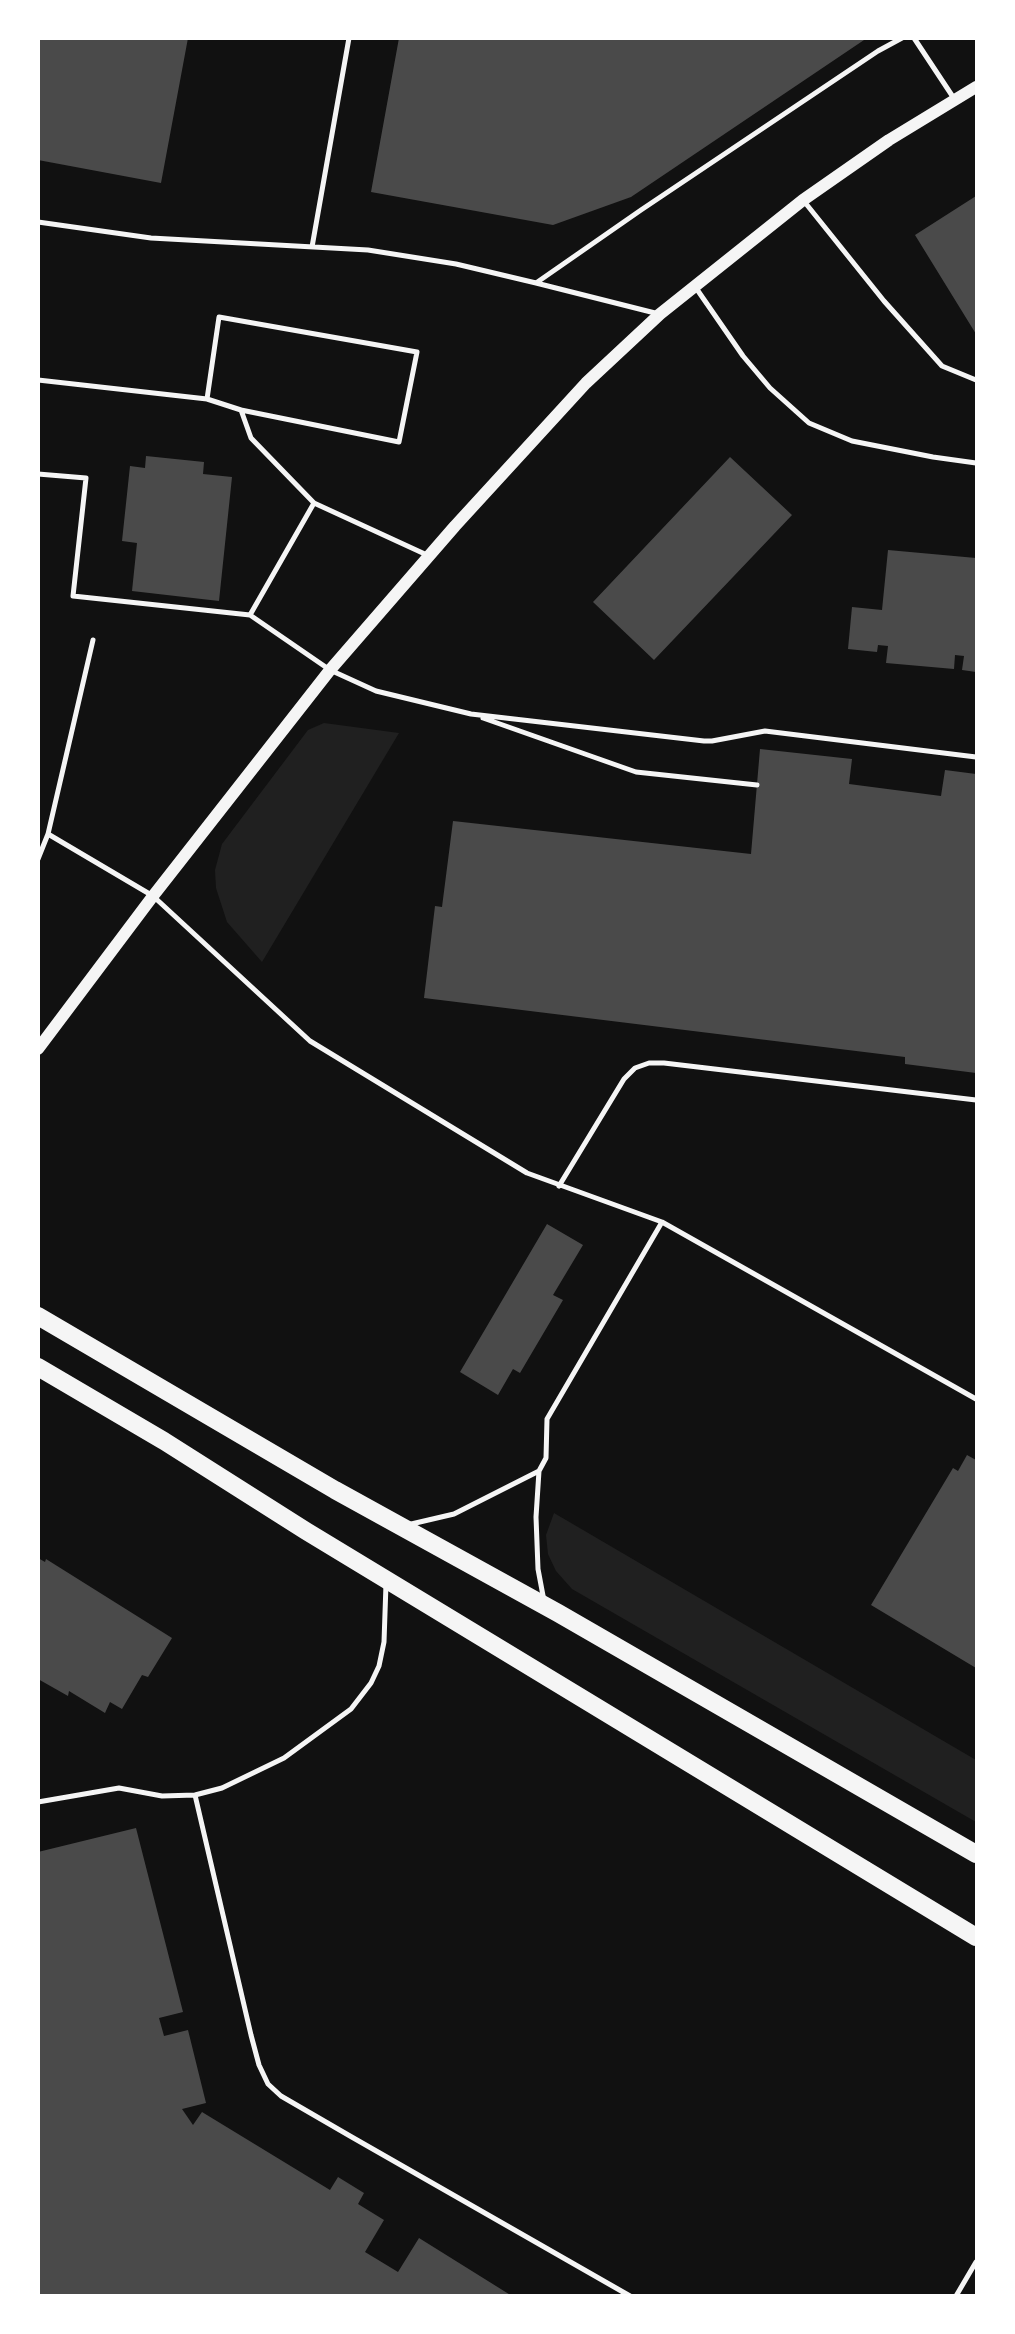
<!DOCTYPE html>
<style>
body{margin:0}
#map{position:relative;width:1015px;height:2334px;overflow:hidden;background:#111;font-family:Karla,sans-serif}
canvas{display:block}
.frame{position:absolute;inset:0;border:40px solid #fff;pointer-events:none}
</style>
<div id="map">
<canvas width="1015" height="2334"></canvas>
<div class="frame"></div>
</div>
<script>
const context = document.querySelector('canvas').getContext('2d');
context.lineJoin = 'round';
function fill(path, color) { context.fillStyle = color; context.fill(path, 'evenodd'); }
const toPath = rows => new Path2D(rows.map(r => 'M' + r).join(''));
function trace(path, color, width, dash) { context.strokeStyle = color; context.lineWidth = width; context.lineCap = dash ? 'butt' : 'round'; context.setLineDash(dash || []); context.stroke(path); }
const green = toPath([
 [324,723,399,733,262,962,227,922,216,888,215,870,222,844,308,730],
 [554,1513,976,1760,976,1822,572,1589,556,1571,548,1554,546,1535]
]);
const building = toPath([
 [38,38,188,38,161,183,38,160],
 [399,38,867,38,631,197,553,225,371,192],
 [976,196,976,334,915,235],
 [146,456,204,462,203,474,232,477,219,601,132,591,137,543,122,541,130,466,145,468],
 [730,457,792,515,654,660,593,602],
 [888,550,976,558,976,672,962,670,964,656,955,655,954,669,886,663,888,646,878,645,877,652,848,649,852,607,882,610],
 [760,749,852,759,849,784,941,796,945,770,976,774,976,1073,905,1064,905,1057,424,998,435,906,442,907,453,821,751,854],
 [547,1224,583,1245,553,1295,563,1300,520,1373,513,1369,498,1395,460,1372],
 [967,1455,976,1460,976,1668,871,1605,953,1468,958,1471],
 [38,1558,45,1562,46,1559,172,1638,148,1677,142,1675,122,1709,110,1702,105,1713,69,1691,68,1696,38,1679],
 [136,1828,183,2012,159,2018,164,2036,188,2030,206,2103,182,2109,193,2125,202,2112,330,2190,338,2177,364,2193,358,2204,384,2220,365,2252,398,2272,419,2238,512,2296,38,2296,38,1852]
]);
const service = toPath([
 [914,38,955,100],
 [803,200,884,301,942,366,976,380],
 [38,222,151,238,368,250,456,264,536,283,641,210,878,51,902,38],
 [312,247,349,38],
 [536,283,659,314],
 [696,288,743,356,770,388,809,423,852,441,933,457,976,463],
 [38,380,207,399],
 [241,410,207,399,219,317,417,352,399,442,241,410,251,438,314,503,427,555],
 [38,474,86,478,73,596,250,615],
 [314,503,250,615,330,670,376,691,471,714,704,741,712,741,765,731,976,757],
 [93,640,48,834,153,896,310,1041,527,1173,662,1222],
 [483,718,636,772,757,785],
 [38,859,48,834],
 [559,1186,624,1079,635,1068,649,1063,664,1063,976,1100],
 [407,1525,454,1514,539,1471],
 [544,1601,538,1569,536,1517,539,1471,546,1458,547,1419,662,1222,976,1399],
 [195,1795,251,2035,259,2065,268,2084,281,2096,350,2136,630,2296],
 [38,1802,119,1788,162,1796,195,1795,222,1788,284,1758,351,1709,371,1683,379,1666,384,1642,386,1584],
 [956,2296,976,2262]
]);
const tertiary = toPath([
 [38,1049,153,896,330,670,455,526,586,383,660,314,803,200,889,140,976,87]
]);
const primary = toPath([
 [38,1316,335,1490,558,1613,976,1854],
 [38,1367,164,1441,306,1531,976,1937]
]);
fill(green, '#202020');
fill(building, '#4a4a4a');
trace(service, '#f5f5f5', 5);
trace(tertiary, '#f5f5f5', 12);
trace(primary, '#f5f5f5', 18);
</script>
